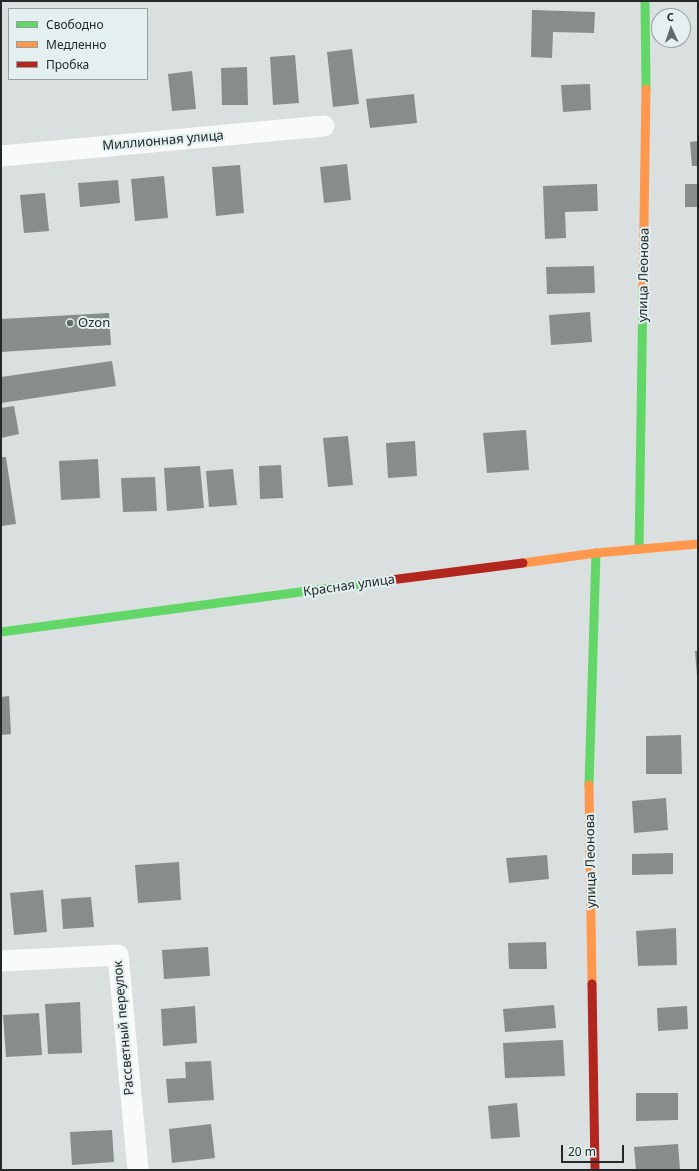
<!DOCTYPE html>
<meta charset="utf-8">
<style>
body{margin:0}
#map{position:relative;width:699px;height:1171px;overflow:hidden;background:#dae0e0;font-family:"Noto Sans",sans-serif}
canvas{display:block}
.frame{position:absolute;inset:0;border:2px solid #232828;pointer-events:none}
.legend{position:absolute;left:8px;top:8px;width:140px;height:72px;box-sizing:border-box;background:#e4f0f0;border:1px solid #97a0a0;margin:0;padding:5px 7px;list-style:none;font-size:12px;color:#232828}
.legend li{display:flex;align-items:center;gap:8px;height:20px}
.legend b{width:20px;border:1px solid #97a0a0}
.north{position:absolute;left:651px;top:8px;width:40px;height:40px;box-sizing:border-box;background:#e4f0f0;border:1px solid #97a0a0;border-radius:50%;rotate:357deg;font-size:11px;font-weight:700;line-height:16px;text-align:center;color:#232828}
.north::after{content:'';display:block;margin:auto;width:14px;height:18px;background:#636868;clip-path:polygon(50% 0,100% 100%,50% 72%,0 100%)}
.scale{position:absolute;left:561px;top:1145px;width:63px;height:18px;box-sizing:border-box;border:2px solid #232828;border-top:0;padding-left:5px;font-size:12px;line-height:14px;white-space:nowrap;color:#232828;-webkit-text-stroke:3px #e4f0f0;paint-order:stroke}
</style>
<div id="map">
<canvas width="699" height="1171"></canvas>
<div class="frame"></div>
<ul class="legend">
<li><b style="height:5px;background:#63d668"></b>Свободно</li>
<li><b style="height:5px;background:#ff974d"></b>Медленно</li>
<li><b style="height:5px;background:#b3261e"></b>Пробка</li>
</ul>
<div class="north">С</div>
<div class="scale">20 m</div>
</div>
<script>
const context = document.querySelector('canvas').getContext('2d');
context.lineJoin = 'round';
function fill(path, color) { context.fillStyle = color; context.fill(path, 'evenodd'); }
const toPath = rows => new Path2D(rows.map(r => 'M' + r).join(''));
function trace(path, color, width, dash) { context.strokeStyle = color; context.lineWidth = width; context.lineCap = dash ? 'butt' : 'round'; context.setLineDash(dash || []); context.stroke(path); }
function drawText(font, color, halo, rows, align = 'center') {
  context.font = font + ' "Noto Sans",sans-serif'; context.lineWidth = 4; context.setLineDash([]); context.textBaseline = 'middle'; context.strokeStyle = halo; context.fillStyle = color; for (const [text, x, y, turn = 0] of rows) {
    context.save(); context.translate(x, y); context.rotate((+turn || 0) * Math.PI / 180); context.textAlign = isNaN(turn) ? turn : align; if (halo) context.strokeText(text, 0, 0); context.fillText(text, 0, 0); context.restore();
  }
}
const building = toPath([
 [532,10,595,12,594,33,553,32,552,58,531,57],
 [352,49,359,104,333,107,327,52],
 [295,55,299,103,273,105,270,57],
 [247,67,248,105,222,105,221,68],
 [192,71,196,109,172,111,168,74],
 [590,84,591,110,563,112,561,85],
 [414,94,417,123,370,128,366,99],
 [698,141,698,166,692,166,690,142],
 [347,164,351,200,324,203,320,167],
 [240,165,244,213,216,216,212,167],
 [164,176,168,218,135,221,131,179],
 [118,180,120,203,80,207,78,183],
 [597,184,598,211,565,212,566,238,545,239,543,186],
 [685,184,698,184,698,207,685,207],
 [45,193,49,231,24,233,20,195],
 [594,266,595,293,547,294,546,267],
 [590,312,592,342,551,345,549,315],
 [109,313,111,345,1,352,1,319],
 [112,361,116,386,1,403,1,377],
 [14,406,19,434,1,438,1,408],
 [526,430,529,470,487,473,483,433],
 [348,436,353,485,328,487,323,438],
 [415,441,417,476,388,478,386,443],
 [1,457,6,457,16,524,1,526],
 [98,459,100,498,61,500,59,461],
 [281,465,283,498,260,499,259,466],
 [200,466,204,508,167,511,164,468],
 [233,469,237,505,209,507,206,471],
 [155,477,157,511,123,512,121,478],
 [695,651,698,651,698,676,697,676],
 [9,696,11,734,1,735,1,697],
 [681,735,682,774,646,774,646,736],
 [666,798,668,830,634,833,632,801],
 [673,853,673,874,632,875,632,854],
 [547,855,549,879,509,883,506,858],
 [179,862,181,900,138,903,135,865],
 [43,890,47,932,14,935,10,893],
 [91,897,94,927,63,929,61,899],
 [676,928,677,965,638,966,636,931],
 [546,942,547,969,509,969,508,943],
 [208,947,210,976,164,979,162,950],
 [80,1002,82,1053,48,1054,45,1004],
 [554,1005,556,1028,505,1032,503,1009],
 [195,1006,197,1043,163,1046,161,1009],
 [687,1006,688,1029,658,1031,657,1008],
 [39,1013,42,1055,6,1057,3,1015],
 [563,1040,565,1076,505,1078,503,1043],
 [211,1061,214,1100,168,1103,166,1079,186,1078,185,1062],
 [636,1093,678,1093,678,1120,636,1121],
 [517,1103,520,1137,491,1139,488,1106],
 [211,1124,215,1158,172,1163,169,1129],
 [112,1130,114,1162,72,1165,70,1132],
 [678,1144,680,1170,636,1170,634,1147]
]);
const street = toPath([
 [1,156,324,126],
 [1,961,118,955,138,1170]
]);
const fast = toPath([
 [645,1,646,89],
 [639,549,643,287],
 [1,632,375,582],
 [589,785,596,553]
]);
const slow = toPath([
 [643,287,646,89],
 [523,563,596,553,698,544],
 [589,785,592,984]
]);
const jam = toPath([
 [375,582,523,563],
 [592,984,595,1170]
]);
const markers = [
 [70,323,4,"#636868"]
];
const streetNames = [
 ["Миллионная улица",163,141,-5],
 ["улица Леонова",644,275,-89],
 ["Красная улица",349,586,-8],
 ["улица Леонова",591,861,-91],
 ["Рассветный переулок",124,1028,-95]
];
const poiNames = [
 ["Ozon",78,323]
];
fill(building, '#878c8c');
trace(street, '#f9fafa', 21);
trace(fast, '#63d668', 9);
trace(slow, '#ff974d', 9);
trace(jam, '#b3261e', 9);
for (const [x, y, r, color] of markers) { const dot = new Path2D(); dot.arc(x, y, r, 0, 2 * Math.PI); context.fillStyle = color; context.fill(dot); trace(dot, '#e4f0f0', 1.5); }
drawText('13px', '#232828', '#e4f0f0', streetNames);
drawText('13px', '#232828', '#e4f0f0', poiNames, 'left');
</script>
